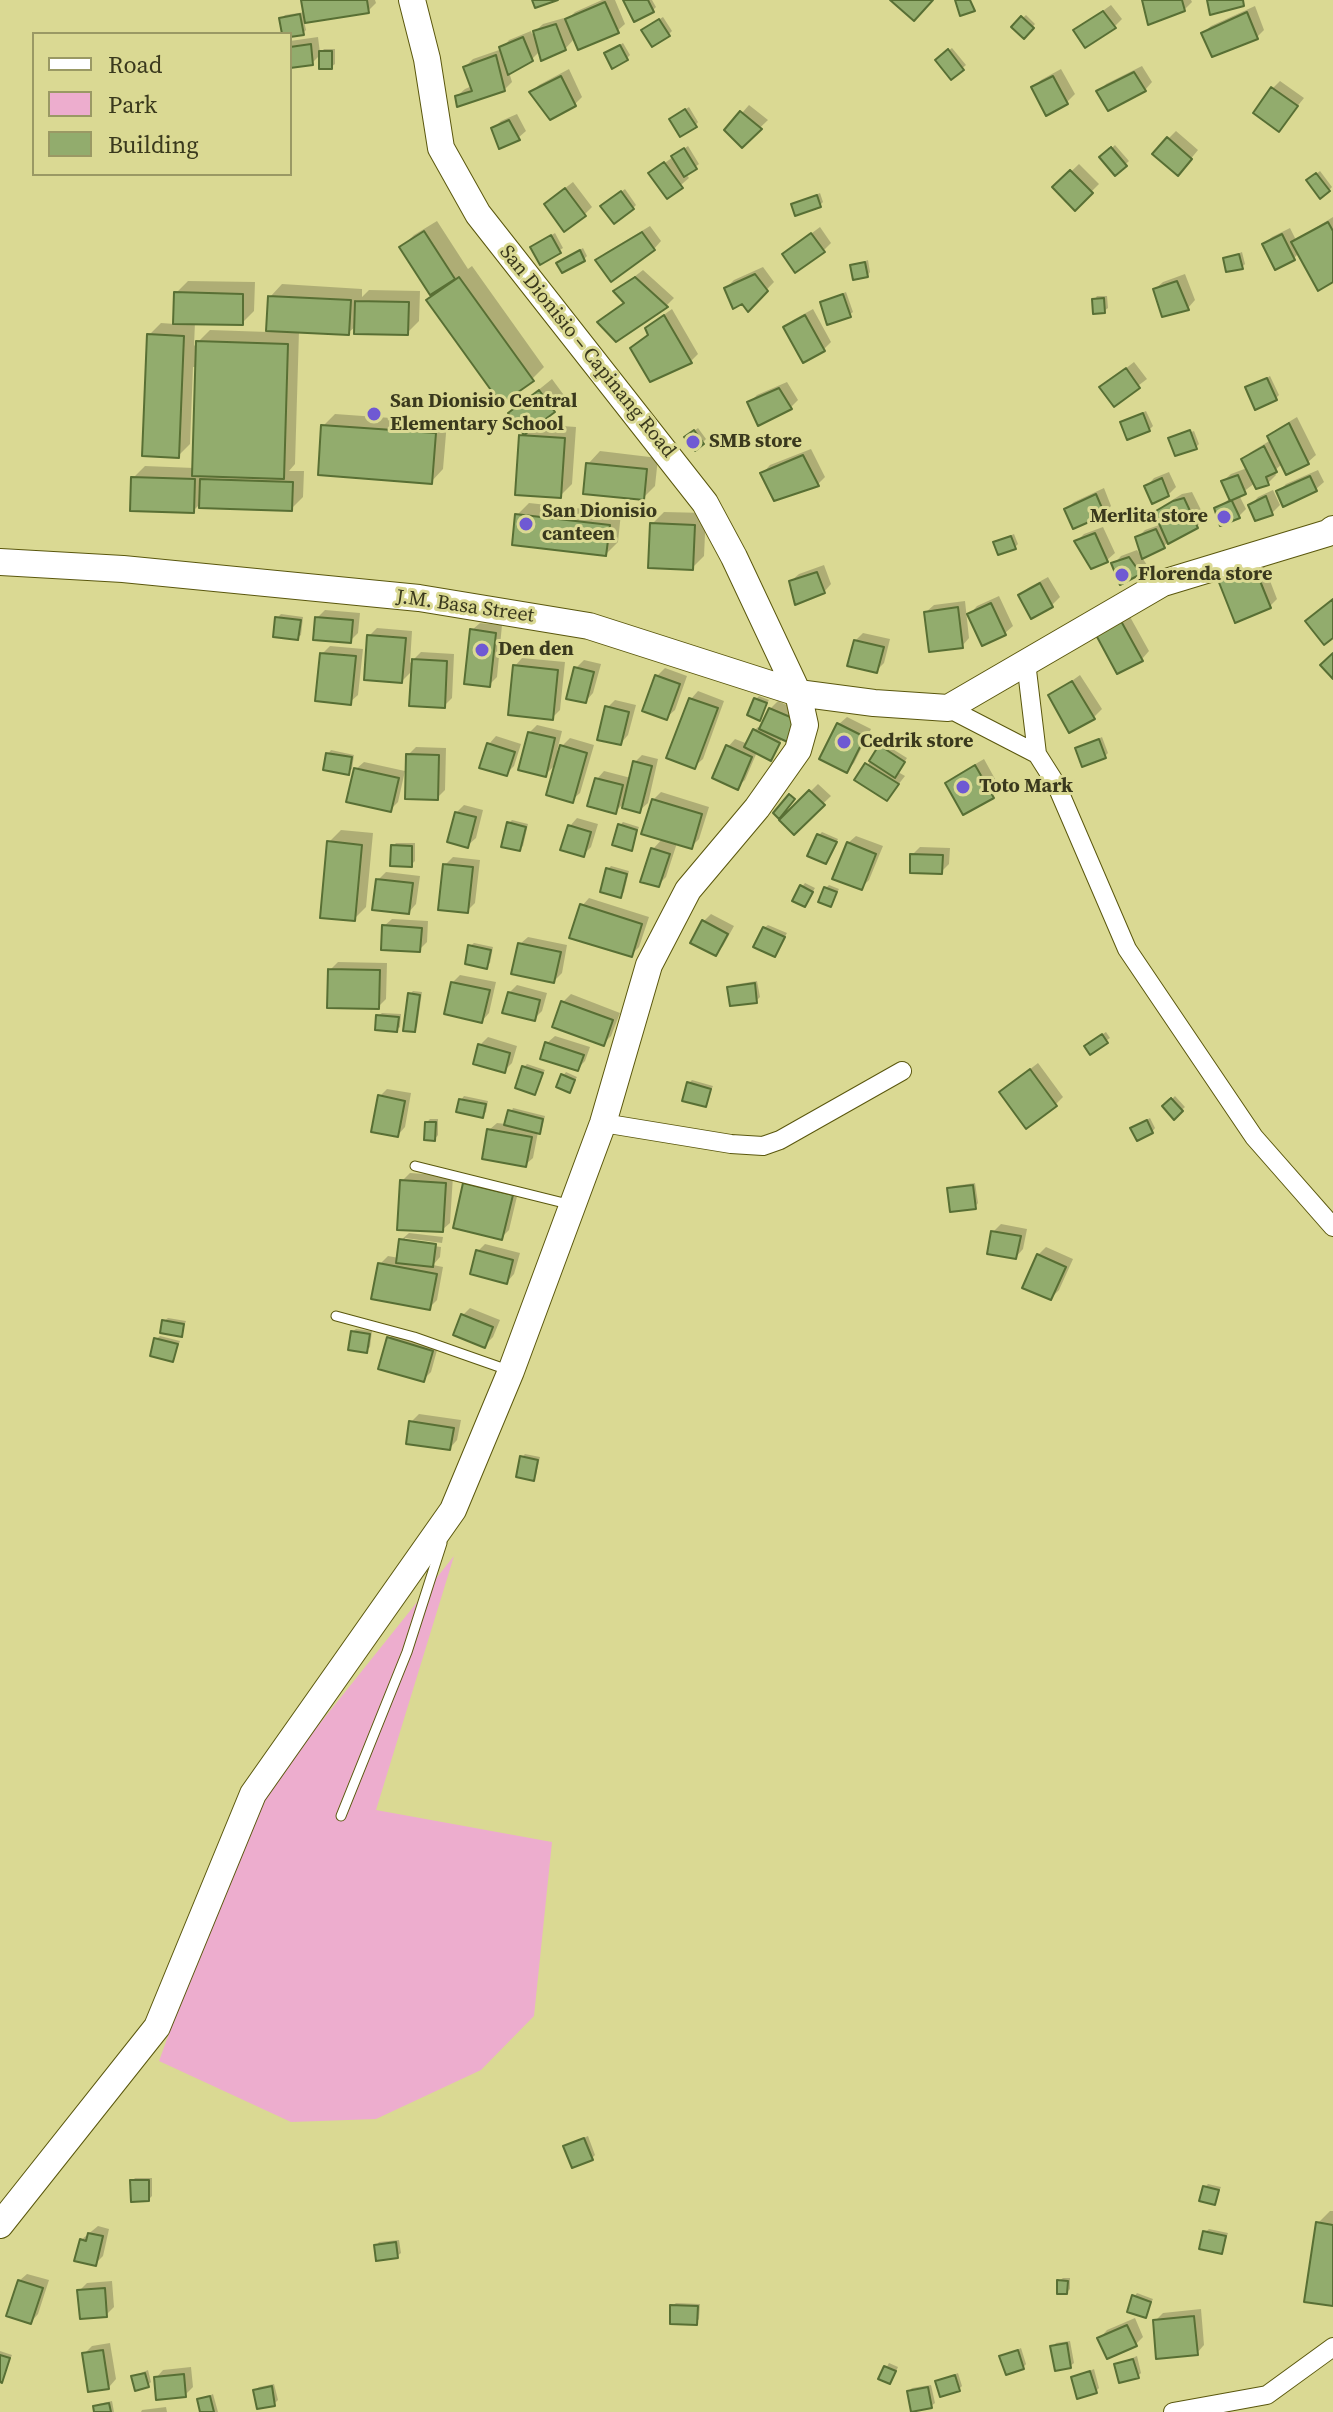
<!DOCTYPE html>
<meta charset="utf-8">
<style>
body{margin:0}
#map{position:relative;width:1333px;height:2412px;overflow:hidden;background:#dad993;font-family:"Source Serif 4",serif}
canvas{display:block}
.legend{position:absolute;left:32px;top:32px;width:260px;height:144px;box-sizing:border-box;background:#dad993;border:2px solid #9a9964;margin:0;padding:10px 14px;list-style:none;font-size:24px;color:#3a391d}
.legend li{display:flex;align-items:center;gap:16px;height:40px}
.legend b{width:40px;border:2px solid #9a9964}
</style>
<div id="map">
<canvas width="1333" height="2412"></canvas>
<ul class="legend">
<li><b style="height:10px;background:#fff"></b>Road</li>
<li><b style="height:22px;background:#edadce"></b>Park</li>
<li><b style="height:22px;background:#92ac6d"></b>Building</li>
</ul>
</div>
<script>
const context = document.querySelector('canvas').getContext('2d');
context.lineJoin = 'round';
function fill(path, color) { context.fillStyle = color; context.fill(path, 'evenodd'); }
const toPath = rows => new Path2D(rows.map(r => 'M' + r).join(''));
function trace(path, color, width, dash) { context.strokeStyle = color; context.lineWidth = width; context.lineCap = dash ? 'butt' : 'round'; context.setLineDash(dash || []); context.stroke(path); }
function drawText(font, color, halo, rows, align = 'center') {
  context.font = font + ' "Source Serif 4",serif'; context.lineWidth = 6; context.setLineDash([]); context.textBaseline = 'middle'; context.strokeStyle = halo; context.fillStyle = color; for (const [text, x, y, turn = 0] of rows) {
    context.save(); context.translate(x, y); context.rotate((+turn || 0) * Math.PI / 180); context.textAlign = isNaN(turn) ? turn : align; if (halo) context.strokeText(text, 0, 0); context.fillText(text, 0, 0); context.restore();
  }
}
const green = toPath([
 [454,1556,376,1810,552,1842,534,2016,481,2070,376,2119,291,2122,159,2061,244,1828,263,1797,321,1722]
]);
const shadow = toPath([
 [303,0,375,0,376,3,368,11,304,21,306,30,303,33,284,34,281,19,285,15,305,12],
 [602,0,615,0,625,24,617,31,575,38,565,49,541,50,532,59,509,72,512,82,504,90,457,96,465,89,472,86,465,67,473,59,502,49,509,40,531,31,532,34,543,24,564,18,566,21,575,12],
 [627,0,652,0,656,7,653,10],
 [1144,0,1191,0,1192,2,1184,10],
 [1111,5,1122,19,1115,26,1076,30],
 [1255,6,1264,30,1256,38,1203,33,1211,26],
 [1026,15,1035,24,1024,36,1014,26],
 [663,17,672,31,668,35,647,27],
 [318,37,320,53,324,49,335,49,335,64,331,67,321,54,312,63,290,66,290,41],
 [623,43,630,55,627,58,606,53],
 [952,48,966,65,952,77,940,57],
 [1142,66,1152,82,1145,90,1099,92,1106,84],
 [569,69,582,97,575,104,531,92,539,85],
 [1061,69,1075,94,1067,102,1047,113,1033,88,1041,80],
 [1280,81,1304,98,1279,129,1272,89],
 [749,105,768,120,742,145,742,113],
 [689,107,698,122,695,126,674,116],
 [517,114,526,131,518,138,493,129,501,121],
 [1176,131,1198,150,1185,166,1168,139],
 [1115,145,1129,161,1116,173,1102,157],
 [688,146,699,164,686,174,689,178,668,196,651,173],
 [1079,164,1099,184,1075,208,1055,187],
 [1320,171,1332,187,1329,190,1312,177],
 [573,182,592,207,585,214,555,196],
 [625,189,636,205,633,208,606,203],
 [820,193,823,202,820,205,793,204],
 [1333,217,1333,280,1299,253,1294,258,1264,244,1272,237,1290,228,1296,240],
 [437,221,468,269,472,266,544,367,532,379,429,300,442,287,402,247,414,235],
 [650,226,661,241,654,249,598,260,605,253],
 [820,227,831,243,824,250,784,254],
 [555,233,563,248,541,262,535,245],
 [583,248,587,256,584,259,558,263],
 [1242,252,1245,264,1242,267,1225,259],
 [868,260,870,272,867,276,852,266],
 [763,267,774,282,748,309,726,288,734,280],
 [643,270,674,298,666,306,600,322,625,302,616,291],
 [1185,274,1195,300,1188,308,1155,289,1163,282],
 [188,281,255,282,254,311,242,323,195,322,194,346,210,330,268,332,270,297,282,284,362,289,362,297,369,290,420,291,419,321,407,333,356,326,348,333,299,331,295,464,289,471,304,471,303,497,291,509,198,506,193,511,133,478,145,466,194,468,197,367,193,367,190,444,178,456,149,335,161,323,175,324,176,293],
 [846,292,853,312,849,315,822,302],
 [1097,296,1107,296,1108,308,1104,311,1094,300],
 [672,309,698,354,691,361,632,348,650,334,647,328,655,321],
 [813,309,831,342,824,349,785,327,793,320],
 [1134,362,1147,379,1114,404,1102,387],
 [1270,376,1279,395,1276,398,1248,388],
 [552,379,566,398,535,424,576,427,572,484,560,496,521,436,524,433,510,413],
 [787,382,798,400,791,407,750,402,757,395],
 [1146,411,1153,426,1149,430,1122,422],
 [335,414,447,422,443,469,431,482,323,426],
 [1297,417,1316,455,1308,462,1282,464,1274,471,1276,475,1268,483,1257,487,1255,483,1239,495,1246,509,1239,516,1216,508,1231,498,1223,481,1231,474,1247,468,1243,459,1251,452,1271,440,1269,437,1277,429],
 [698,428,706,439,703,442,690,434],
 [1194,431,1199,444,1196,447,1172,439],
 [811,449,825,477,818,484,763,473,770,465],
 [600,451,658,458,655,486,643,498,588,464],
 [1318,470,1324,482,1316,489,1284,504,1278,492,1286,484],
 [1169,472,1176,487,1168,495,1147,486,1154,478],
 [1104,488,1111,506,1104,513,1066,509,1074,502],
 [1273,490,1280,505,1272,513,1251,505,1258,497],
 [1192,492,1205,518,1197,526,1163,546,1138,537,1145,530,1162,524,1157,512,1164,505,1182,494],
 [529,503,621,513,618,542,606,554,517,515],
 [664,512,706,513,704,556,692,568,652,524],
 [1103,527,1115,553,1107,560,1077,541,1084,534],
 [1014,534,1018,544,1015,547,996,542],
 [1137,550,1147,565,1140,573,1114,564,1121,556],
 [1262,560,1277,599,1269,607,1220,581],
 [824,565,831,584,824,592,791,581,799,574],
 [1048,577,1060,597,1052,605,1032,616,1020,596,1028,588],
 [999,596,1013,626,1005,633,970,614,977,606],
 [965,601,969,638,962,646,926,612,934,605],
 [325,610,360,613,358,633,350,641,317,618],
 [281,614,303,617,301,635,297,638,277,618],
 [1129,615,1149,651,1142,659,1098,635],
 [480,623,502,625,497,677,489,685,472,630],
 [377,628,412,631,410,663,421,652,454,654,452,698,444,706,413,670,402,681,369,636],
 [863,633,890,639,884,663,877,670,855,641],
 [330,646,363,649,358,695,350,702,322,654],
 [522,658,565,662,560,710,552,718,515,666],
 [584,660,601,664,593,693,586,701,576,668],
 [665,668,687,676,675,710,667,717,657,676],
 [1080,675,1102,709,1094,717,1069,730,1051,696],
 [698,691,724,701,703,759,695,766,691,699],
 [759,696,769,700,759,718,756,699],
 [615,700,636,705,628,735,621,743,607,708],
 [778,701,808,715,782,738,774,755,757,752,745,780,737,787,728,747,735,739,748,744,755,730,758,727,762,729,770,709],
 [847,717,871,729,854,763,847,771,839,724],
 [537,725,562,731,557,751,570,738,594,745,580,793,572,800,557,763,546,774,529,733],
 [496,736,521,744,514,766,506,774,489,744],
 [1102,737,1108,753,1105,756,1077,749],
 [883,743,907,758,898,772,905,776,887,799,857,780],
 [416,747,446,748,445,790,437,798,408,755],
 [331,750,354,755,352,769,348,772,328,754],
 [642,755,658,759,648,803,640,810,626,801,615,812,597,779,604,771,631,778,635,762],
 [984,759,1000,788,992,796,947,783,955,776],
 [364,762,405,771,398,802,390,810,356,769],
 [818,784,831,796,794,832,782,820],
 [661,792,709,807,699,839,691,847,677,843,666,877,658,885,653,849,663,838,653,800],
 [464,805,483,810,476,838,468,845,456,813],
 [577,818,598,824,591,847,583,855,570,826],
 [512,820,528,824,523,846,519,849,509,823],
 [623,822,639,827,631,849,620,825],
 [341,830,373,833,366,907,354,919,329,842],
 [822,832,838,839,826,862,819,835],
 [856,836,883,846,869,880,861,888,848,843],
 [396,843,415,843,415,861,411,865,393,846],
 [920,847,950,848,949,864,941,872,912,855],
 [453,857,480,860,475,903,467,911,445,865],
 [611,866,629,871,624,892,621,896,608,869],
 [386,872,420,876,416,904,409,912,378,880],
 [805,883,815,888,805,905,802,887],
 [829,885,839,889,830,905,826,888],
 [589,898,649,917,639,947,631,955,582,906],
 [711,914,734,926,723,946,716,954,703,922],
 [392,919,428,921,427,942,419,950,384,926],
 [768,925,787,933,775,955,764,928],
 [528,937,567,945,562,973,554,981,520,944],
 [474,943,493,947,490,963,486,966,470,946],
 [338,962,387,963,386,999,378,1007,330,970],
 [460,975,496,982,489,1013,482,1021,453,982],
 [757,981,760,997,756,1001,729,988,732,985],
 [517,985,547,993,542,1011,534,1019,509,993],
 [413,991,422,992,417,1027,414,1030,410,994],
 [571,994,620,1013,611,1036,603,1044,563,1002],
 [382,1013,401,1014,400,1027,396,1030,378,1016],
 [1106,1032,1110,1038,1090,1052,1089,1043],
 [555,1036,590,1047,585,1061,577,1069,547,1043],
 [488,1037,517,1046,512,1063,504,1071,480,1045],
 [1038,1063,1063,1097,1055,1105,1001,1092],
 [527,1064,545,1070,534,1092,524,1067],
 [566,1072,577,1077,570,1090,563,1076],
 [692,1080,713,1086,705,1105,689,1083],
 [387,1089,411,1093,405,1127,398,1135,380,1096],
 [464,1096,488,1101,486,1112,483,1115,461,1100],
 [1175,1096,1185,1107,1174,1117,1165,1106],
 [513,1108,545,1116,542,1128,538,1132,533,1158,525,1165,489,1130,497,1123,506,1124],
 [1150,1118,1155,1128,1152,1132,1132,1128],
 [430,1119,438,1119,438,1135,435,1139,427,1122],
 [410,1173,453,1176,450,1223,442,1230,402,1181],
 [473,1177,519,1188,509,1230,501,1238,465,1184],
 [975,1183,978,1203,975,1207,949,1189,953,1186],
 [1001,1224,1027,1229,1023,1249,1016,1257,993,1232],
 [409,1233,443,1237,442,1243,405,1238,405,1242,441,1247,440,1257,433,1265,443,1267,437,1300,429,1308,380,1264,388,1256,399,1258,401,1240],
 [485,1244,520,1253,514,1274,507,1282,478,1251],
 [1046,1247,1073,1259,1059,1290,1051,1298,1038,1255],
 [470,1308,500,1320,493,1337,485,1345,462,1316],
 [168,1318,186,1321,181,1334,164,1321],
 [356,1329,372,1331,370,1347,367,1350,352,1332],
 [397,1331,439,1343,431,1372,423,1380,389,1338],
 [160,1336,180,1341,173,1360,156,1339],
 [419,1414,461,1420,457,1440,450,1448,411,1422],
 [525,1454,540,1457,536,1475,533,1479,522,1457],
 [588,2136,595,2155,592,2158,565,2146],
 [135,2178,152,2178,152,2196,149,2199,132,2181],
 [1208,2184,1221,2187,1214,2203,1205,2187],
 [1330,2211,1333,2211,1333,2304,1318,2223],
 [98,2226,109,2229,103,2256,95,2264,81,2240],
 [1209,2229,1228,2233,1222,2252,1205,2232],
 [399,2240,401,2253,397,2256,376,2246,379,2242],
 [27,2274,49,2280,38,2314,31,2322,19,2281],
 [1063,2278,1070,2278,1070,2289,1067,2292,1059,2281],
 [112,2281,114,2307,106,2315,79,2291,87,2283],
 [1137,2293,1153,2299,1145,2316,1134,2297],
 [676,2303,700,2304,699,2319,696,2323,672,2306],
 [1201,2309,1204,2345,1197,2353,1155,2321,1163,2313],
 [1135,2318,1143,2337,1135,2345,1100,2338,1107,2330],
 [1070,2341,1074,2363,1070,2366,1052,2347,1056,2343],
 [110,2343,116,2379,109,2387,84,2354,92,2346],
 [1021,2348,1026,2364,1023,2368,1002,2357],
 [0,2351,12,2355,1,2380,0,2380],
 [1137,2356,1141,2373,1138,2376,1116,2365],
 [889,2363,898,2367,893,2378,881,2378],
 [191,2367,193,2387,185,2395,156,2378,163,2370],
 [1094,2369,1099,2388,1096,2391,1073,2378],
 [148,2370,151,2382,148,2385,134,2376],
 [958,2373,962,2386,959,2389,938,2381],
 [274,2384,278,2400,274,2404,255,2390,259,2387],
 [931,2385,935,2403,931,2406,909,2391,912,2388],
 [213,2394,218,2412,202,2412,200,2400],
 [112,2401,114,2412,96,2412,95,2407,98,2404],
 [166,2407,167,2412,141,2412,142,2410]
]);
const building = toPath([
 [301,0,367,0,369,13,305,23,301,0],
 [532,0,558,0,535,8,532,0],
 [623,0,648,0,654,12,634,22,623,0],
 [890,0,933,0,914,21,890,0],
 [955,0,970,0,975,11,960,16,955,0],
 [1142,0,1182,0,1185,11,1148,25,1142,0],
 [1207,0,1243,0,1244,6,1210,15,1207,0],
 [605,2,619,33,578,50,565,19,605,2],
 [1103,11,1116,28,1085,48,1073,30,1103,11],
 [1247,12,1258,39,1212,57,1201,33,1247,12],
 [300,14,304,35,290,37,290,34,282,34,279,18,300,14],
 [1021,16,1034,28,1024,39,1011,27,1021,16],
 [659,19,670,36,652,47,641,30,659,19],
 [556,24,566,50,541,61,533,31,556,24],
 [523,37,533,61,508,75,499,47,523,37],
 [311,44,313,65,290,68,290,47,311,44],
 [620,45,628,60,612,69,604,53,620,45],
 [948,49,964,70,951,80,935,60,948,49],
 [319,51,332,51,332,69,319,69,319,51],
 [496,55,505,91,457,107,455,96,472,91,463,67,496,55],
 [1134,72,1146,91,1108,111,1096,91,1134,72],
 [561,76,576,106,550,120,529,92,561,76],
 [1053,76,1068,104,1046,116,1031,87,1053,76],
 [1271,87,1298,106,1279,132,1253,113,1271,87],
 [685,109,697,127,680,137,669,119,685,109],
 [740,111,762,129,742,148,724,130,740,111],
 [509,120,520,140,499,149,491,128,509,120],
 [1167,137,1192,159,1178,176,1152,154,1167,137],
 [1111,147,1127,166,1115,176,1099,157,1111,147],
 [684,148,697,169,684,177,671,156,684,148],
 [664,162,683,188,667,199,648,173,664,162],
 [1070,170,1093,193,1075,211,1052,187,1070,170],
 [1316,173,1330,191,1320,199,1306,180,1316,173],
 [565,188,586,216,564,232,544,204,565,188],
 [621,191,634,209,614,224,600,206,621,191],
 [817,195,821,207,795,216,791,204,817,195],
 [1328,222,1333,231,1333,282,1318,291,1291,242,1328,222],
 [424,231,455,279,430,295,399,247,424,231],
 [642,232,655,250,611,282,595,260,642,232],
 [811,233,825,252,795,273,782,254,811,233],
 [1282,234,1295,260,1275,270,1262,244,1282,234],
 [551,235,561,253,540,265,530,247,551,235],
 [580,250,585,261,562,273,556,263,580,250],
 [1239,254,1243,269,1226,272,1223,258,1239,254],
 [865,262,868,277,853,280,850,265,865,262],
 [755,274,768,291,748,312,742,304,733,309,724,288,755,274],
 [459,277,534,381,501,404,426,300,459,277],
 [635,277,668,307,616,342,597,322,624,303,613,291,635,277],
 [1177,281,1189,310,1162,317,1153,289,1177,281],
 [174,292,243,294,243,325,173,324,174,292],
 [843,294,851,317,827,325,820,302,843,294],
 [268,296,351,300,349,335,266,331,268,296],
 [1104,298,1105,313,1093,314,1092,299,1104,298],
 [355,301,409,302,408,335,354,334,355,301],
 [664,315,692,363,650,382,630,348,648,335,645,328,664,315],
 [805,315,825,351,803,363,783,327,805,315],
 [147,334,184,336,179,458,142,456,147,334],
 [196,341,288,344,284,479,192,476,196,341],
 [1126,368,1140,388,1114,407,1099,387,1126,368],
 [1267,378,1277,400,1255,410,1245,387,1267,378],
 [779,388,792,409,758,426,747,402,779,388],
 [539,390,555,412,524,435,508,413,539,390],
 [1143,413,1150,431,1127,440,1120,422,1143,413],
 [1289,423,1309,464,1286,475,1267,436,1289,423],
 [321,425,436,433,432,484,318,475,321,425],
 [694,430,704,444,695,451,684,437,694,430],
 [1190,430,1197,449,1175,456,1168,438,1190,430],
 [519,435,565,438,561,498,515,495,519,435],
 [1264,446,1277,472,1266,477,1269,485,1256,489,1241,459,1264,446],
 [803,455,819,486,774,501,760,473,803,455],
 [586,463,647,469,644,500,583,494,586,463],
 [1238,475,1246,494,1230,501,1221,481,1238,475],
 [1310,476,1317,491,1283,507,1276,491,1310,476],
 [131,477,195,479,194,513,130,511,131,477],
 [1162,478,1169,496,1152,504,1144,486,1162,478],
 [200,479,293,482,292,511,199,508,200,479],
 [1096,494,1105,515,1073,529,1064,509,1096,494],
 [1266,496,1273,515,1255,521,1248,505,1266,496],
 [1184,498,1198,528,1168,544,1154,512,1173,501,1184,498],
 [1230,501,1232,501,1240,518,1220,526,1214,508,1230,501],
 [515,514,610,525,606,556,512,545,515,514],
 [650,523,695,525,693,570,648,568,650,523],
 [1156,529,1165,548,1142,559,1135,537,1156,529],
 [1095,533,1108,562,1091,569,1074,541,1095,533],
 [1011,536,1016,549,998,555,993,542,1011,536],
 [1129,557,1141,574,1120,585,1111,563,1129,557],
 [1254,566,1271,608,1235,623,1218,580,1254,566],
 [817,572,825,593,795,605,789,581,817,572],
 [1040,583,1053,607,1031,619,1018,595,1040,583],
 [1333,599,1333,638,1324,645,1305,621,1333,599],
 [991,603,1006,635,982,646,967,614,991,603],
 [958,607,963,648,929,652,924,612,958,607],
 [275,617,301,620,298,640,273,637,275,617],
 [315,617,353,620,351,643,313,640,315,617],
 [1121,621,1143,661,1117,674,1096,635,1121,621],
 [470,629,496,633,490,687,464,684,470,629],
 [367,635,406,638,402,683,364,680,367,635],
 [854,640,884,647,877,673,847,666,854,640],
 [320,653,356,656,351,705,315,701,320,653],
 [1333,653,1333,679,1320,665,1333,653],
 [412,659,447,661,445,708,409,706,412,659],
 [513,665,558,670,553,720,508,715,513,665],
 [574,667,594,672,586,703,566,699,574,667],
 [655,675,680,684,667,720,642,711,655,675],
 [1072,681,1095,719,1069,733,1048,695,1072,681],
 [689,698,718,708,695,769,666,758,689,698],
 [754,698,767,703,760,721,747,715,754,698],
 [605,706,629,712,621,745,597,740,605,706],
 [769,708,802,722,792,744,759,729,769,708],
 [837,723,865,737,847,773,819,759,837,723],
 [753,729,780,743,771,761,744,747,753,729],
 [528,732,555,738,546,777,518,770,528,732],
 [1099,739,1106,758,1082,767,1075,748,1099,739],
 [487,743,515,752,507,776,479,768,487,743],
 [560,745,587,753,573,803,546,795,560,745],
 [726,745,752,757,738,790,712,778,726,745],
 [879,745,905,762,895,778,869,761,879,745],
 [326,753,352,757,349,775,323,770,326,753],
 [406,754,439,755,438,800,405,799,406,754],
 [633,761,652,766,640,813,622,808,633,761],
 [865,763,899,784,887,801,854,780,865,763],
 [975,765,994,798,963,815,945,783,975,765],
 [354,768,399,778,391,812,346,802,354,768],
 [595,778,623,785,616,814,587,806,595,778],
 [809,790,825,805,794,835,779,820,809,790],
 [789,794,795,799,779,819,773,813,789,794],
 [652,799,702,814,692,849,641,834,652,799],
 [455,812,476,817,468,848,447,842,455,812],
 [507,822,526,827,520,851,501,847,507,822],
 [618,824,637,830,632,851,612,845,618,824],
 [568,825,591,832,584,857,560,850,568,825],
 [817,834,837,842,826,864,807,856,817,834],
 [327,841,362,845,355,921,320,918,327,841],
 [847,842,876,854,862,890,832,879,847,842],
 [391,845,412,846,412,867,390,866,391,845],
 [651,848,670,854,659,887,640,882,651,848],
 [910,854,943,855,942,874,910,873,910,854],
 [443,864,473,867,468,913,438,910,443,864],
 [606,868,627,874,621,898,600,892,606,868],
 [376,879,413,883,409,914,372,910,376,879],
 [800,885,813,892,805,907,792,901,800,885],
 [824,887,837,892,831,907,818,902,824,887],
 [580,904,642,924,632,957,569,938,580,904],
 [702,920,728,934,716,956,690,943,702,920],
 [382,925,422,928,420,952,381,950,382,925],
 [763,927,785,937,775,957,753,947,763,927],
 [518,943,561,952,554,983,511,974,518,943],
 [468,945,491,950,487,969,465,964,468,945],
 [328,969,380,970,379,1009,327,1008,328,969],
 [451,982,490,990,482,1023,444,1014,451,982],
 [755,983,757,1003,730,1006,727,987,755,983],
 [508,992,540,1000,535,1021,502,1013,508,992],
 [408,993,420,995,415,1032,403,1031,408,993],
 [561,1001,613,1020,604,1046,552,1027,561,1001],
 [376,1015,399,1017,397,1032,375,1030,376,1015],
 [1102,1034,1108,1043,1090,1055,1084,1046,1102,1034],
 [545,1042,584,1055,578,1071,540,1059,545,1042],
 [478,1044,510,1053,505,1073,473,1064,478,1044],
 [522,1066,543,1073,535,1095,515,1088,522,1066],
 [1030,1069,1057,1106,1026,1129,999,1092,1030,1069],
 [561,1074,575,1080,570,1093,556,1087,561,1074],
 [687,1082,711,1089,706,1107,682,1101,687,1082],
 [378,1095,405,1101,398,1137,371,1132,378,1095],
 [1171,1098,1183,1111,1174,1120,1162,1106,1171,1098],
 [459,1099,486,1104,483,1118,456,1112,459,1099],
 [508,1110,543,1119,540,1134,504,1125,508,1110],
 [1147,1120,1153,1133,1137,1141,1130,1128,1147,1120],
 [425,1122,436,1122,435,1141,424,1140,425,1122],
 [487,1129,532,1137,526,1167,482,1159,487,1129],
 [400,1180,446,1183,443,1232,397,1230,400,1180],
 [463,1183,513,1195,502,1240,453,1228,463,1183],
 [973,1185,976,1209,950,1212,947,1188,973,1185],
 [991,1231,1021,1236,1016,1259,987,1254,991,1231],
 [399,1239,436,1244,433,1267,396,1263,399,1239],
 [476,1250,513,1260,507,1284,470,1274,476,1250],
 [1037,1254,1066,1267,1051,1300,1022,1288,1037,1254],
 [378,1263,437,1274,430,1310,371,1299,378,1263],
 [461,1314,493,1327,485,1348,453,1335,461,1314],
 [162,1320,184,1324,182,1337,160,1333,162,1320],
 [351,1331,370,1334,367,1353,348,1350,351,1331],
 [387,1337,433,1351,424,1382,378,1369,387,1337],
 [154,1338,178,1344,173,1362,150,1356,154,1338],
 [409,1421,454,1428,450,1450,406,1444,409,1421],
 [520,1456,538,1460,534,1481,516,1477,520,1456],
 [584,2138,593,2160,572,2168,563,2146,584,2138],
 [130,2180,149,2180,149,2201,131,2202,130,2180],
 [1203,2186,1219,2190,1215,2205,1199,2201,1203,2186],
 [1316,2222,1333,2225,1333,2306,1304,2302,1316,2222],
 [1203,2231,1226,2236,1222,2254,1199,2249,1203,2231],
 [88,2233,103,2236,96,2266,74,2261,80,2239,86,2241,88,2233],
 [396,2242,398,2258,376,2261,374,2245,396,2242],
 [18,2280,43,2288,31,2324,6,2316,18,2280],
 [1057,2280,1068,2281,1067,2294,1057,2294,1057,2280],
 [105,2288,107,2317,80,2319,77,2290,105,2288],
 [1132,2295,1151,2302,1146,2318,1127,2312,1132,2295],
 [670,2305,698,2306,697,2325,670,2324,670,2305],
 [1194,2316,1198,2355,1156,2359,1153,2320,1194,2316],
 [1127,2325,1137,2346,1107,2359,1097,2338,1127,2325],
 [1067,2343,1071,2368,1055,2371,1050,2346,1067,2343],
 [103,2350,109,2389,88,2392,82,2353,103,2350],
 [1018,2350,1024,2369,1006,2375,999,2356,1018,2350],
 [0,2355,10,2358,2,2383,0,2382,0,2355],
 [1133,2359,1139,2378,1119,2383,1114,2364,1133,2359],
 [884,2366,896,2371,890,2384,878,2379,884,2366],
 [1090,2371,1097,2393,1077,2399,1071,2377,1090,2371],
 [145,2373,149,2387,135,2391,131,2376,145,2373],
 [184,2374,186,2397,156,2400,154,2377,184,2374],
 [955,2375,960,2391,940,2397,935,2381,955,2375],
 [272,2386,275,2406,257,2409,253,2390,272,2386],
 [928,2387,932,2408,911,2412,907,2391,928,2387],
 [210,2396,214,2412,200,2412,197,2399,210,2396],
 [109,2403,111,2412,94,2412,93,2406,109,2403]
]);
const lane = toPath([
 [415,1166,568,1204],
 [336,1316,414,1337,508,1370],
 [341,1816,407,1652,442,1543]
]);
const street = toPath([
 [1026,662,1037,754],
 [948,708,1037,754,1056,784,1127,949,1254,1137,1333,1227],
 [603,1123,731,1144,763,1146,780,1140,902,1071],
 [1173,2412,1267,2395,1333,2347]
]);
const secondary = toPath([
 [0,562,123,569,419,598,589,626,798,693,874,703,948,708,1163,583,1328,533,1333,529],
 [0,2225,157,2027,253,1794,453,1510,511,1371,603,1123,649,965,688,890,757,808,798,750,805,725,798,693,734,557,705,503,478,214,441,148,427,59,412,0]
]);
const markers = [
 [374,414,8,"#6f59d3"],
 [693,442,8,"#6f59d3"],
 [1224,517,8,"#6f59d3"],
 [526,524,8,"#6f59d3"],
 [1122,575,8,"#6f59d3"],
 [482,650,8,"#6f59d3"],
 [844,742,8,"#6f59d3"],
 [963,787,8,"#6f59d3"]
];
const streetNames = [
 ["San Dionisio – Capinang Road",587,352,51],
 ["J.M. Basa Street",465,607,8]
];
const poiNames = [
 ["San Dionisio Central",390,402],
 ["Elementary School",390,425],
 ["SMB store",709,442],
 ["San Dionisio",542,512],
 ["canteen",542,535],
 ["Merlita store",1208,517,"right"],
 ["Florenda store",1138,575],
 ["Den den",498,650],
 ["Cedrik store",860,742],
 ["Toto Mark",979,787]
];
fill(green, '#edadce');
fill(shadow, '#0003');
fill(building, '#92ac6d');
trace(building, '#586f34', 2);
trace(lane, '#5a570d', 11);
trace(street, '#5a570d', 20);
trace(secondary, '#5a570d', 28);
trace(lane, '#fff', 9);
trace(street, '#fff', 18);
trace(secondary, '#fff', 26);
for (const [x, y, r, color] of markers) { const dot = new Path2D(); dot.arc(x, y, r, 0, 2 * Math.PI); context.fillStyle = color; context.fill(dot); trace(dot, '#dad993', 3); }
drawText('20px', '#3a391d', '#dad993', streetNames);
drawText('bold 20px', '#3a391d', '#dad993', poiNames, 'left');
</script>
